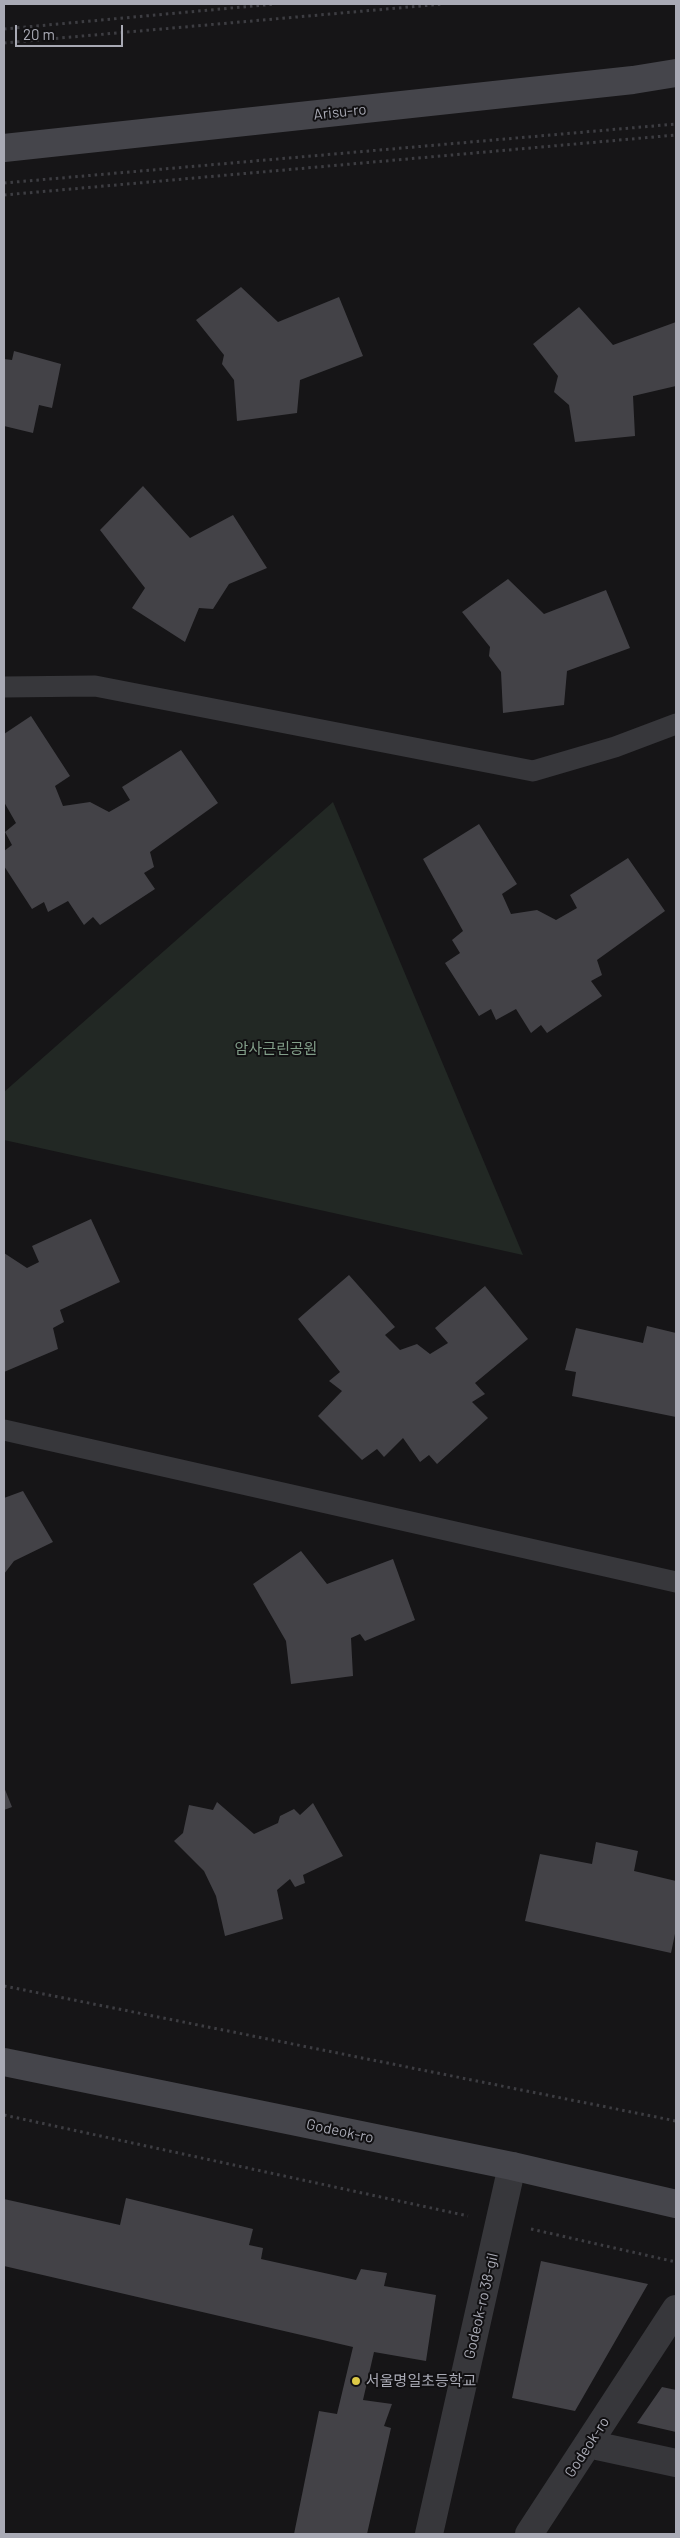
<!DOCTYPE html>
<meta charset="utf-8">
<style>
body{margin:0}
#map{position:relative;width:680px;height:2538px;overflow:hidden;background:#161517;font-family:Barlow,sans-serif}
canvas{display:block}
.frame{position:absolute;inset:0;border:5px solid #a9aab5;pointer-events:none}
.scale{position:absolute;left:15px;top:25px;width:108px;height:22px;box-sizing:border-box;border:2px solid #a9aab5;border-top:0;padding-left:6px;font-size:15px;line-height:18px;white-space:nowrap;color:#a9aab5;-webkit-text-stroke:4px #111012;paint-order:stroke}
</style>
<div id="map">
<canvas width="680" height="2538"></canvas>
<div class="frame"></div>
<div class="scale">20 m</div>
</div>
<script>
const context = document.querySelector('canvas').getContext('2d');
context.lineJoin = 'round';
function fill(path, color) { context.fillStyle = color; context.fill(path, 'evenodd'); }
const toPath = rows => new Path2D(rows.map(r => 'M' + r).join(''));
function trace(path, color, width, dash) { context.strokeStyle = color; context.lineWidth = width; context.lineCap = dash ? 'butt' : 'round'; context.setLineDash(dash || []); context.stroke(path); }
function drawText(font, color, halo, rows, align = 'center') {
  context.font = font + ' Barlow,"Noto Sans KR",sans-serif'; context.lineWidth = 4; context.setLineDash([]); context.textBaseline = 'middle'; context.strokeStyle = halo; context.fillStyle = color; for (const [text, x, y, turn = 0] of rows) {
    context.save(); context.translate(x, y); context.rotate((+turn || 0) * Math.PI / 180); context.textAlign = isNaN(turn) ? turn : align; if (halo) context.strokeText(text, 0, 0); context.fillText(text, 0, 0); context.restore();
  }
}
const green = toPath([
 [333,802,523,1255,4,1140,4,1092]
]);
const building = toPath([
 [241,287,278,322,339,297,363,356,300,380,297,413,237,421,234,380,222,364,224,355,196,320],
 [579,307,613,345,676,322,676,386,633,396,635,436,575,442,569,405,554,392,558,376,533,344],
 [14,351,61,364,52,408,39,405,33,433,4,426,4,359,12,360],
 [143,486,190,538,233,515,267,568,229,584,213,609,199,608,185,642,132,608,145,588,100,530],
 [508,579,544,614,606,590,630,648,567,671,564,705,503,713,501,672,489,656,490,647,462,612],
 [31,716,70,776,55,786,63,806,90,802,109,812,130,800,122,787,181,750,218,803,150,852,154,867,144,873,155,889,100,925,93,917,84,925,68,901,48,912,44,902,32,909,4,866,4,851,12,845,5,832,16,823,4,802,4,734],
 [479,824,517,884,502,894,511,914,537,910,556,920,577,908,570,895,628,858,665,911,597,960,602,975,591,981,602,996,547,1033,541,1025,531,1033,516,1009,496,1020,491,1009,479,1016,445,963,460,953,452,940,463,931,423,859],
 [91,1219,120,1282,60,1310,64,1322,53,1328,58,1349,4,1372,4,1253,27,1268,39,1262,32,1246],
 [349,1275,395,1327,385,1335,400,1350,417,1344,430,1354,448,1343,435,1328,485,1286,528,1339,475,1383,485,1394,472,1402,488,1418,437,1464,429,1455,420,1462,403,1438,384,1457,377,1449,362,1460,318,1416,342,1391,329,1381,340,1372,298,1319],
 [647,1326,676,1333,676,1417,572,1396,576,1372,565,1370,576,1328,643,1343],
 [23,1491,53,1542,14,1561,4,1574,4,1498],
 [301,1551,327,1584,393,1559,415,1620,365,1641,360,1634,351,1638,353,1676,291,1684,286,1641,253,1584],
 [4,1787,12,1807,4,1810],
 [217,1802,254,1834,278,1823,280,1816,294,1809,300,1815,313,1803,343,1856,303,1875,305,1883,295,1887,290,1879,277,1890,283,1919,225,1936,216,1896,204,1871,174,1841,183,1833,189,1805,213,1810],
 [596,1842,638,1851,634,1871,676,1881,676,1929,671,1953,525,1921,540,1854,592,1864],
 [126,2198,253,2229,249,2245,263,2248,261,2259,356,2280,361,2269,387,2273,384,2286,436,2295,426,2361,374,2352,363,2400,392,2404,384,2426,391,2428,367,2534,294,2534,319,2411,337,2414,353,2347,4,2266,4,2199,120,2225],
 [541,2261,648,2284,575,2411,512,2398],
 [662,2387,676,2390,676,2432,637,2423]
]);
const path = toPath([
 [4,29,275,4],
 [4,43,443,4],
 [4,183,676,124],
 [4,195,676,135],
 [4,1986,676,2121],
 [4,2115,468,2216],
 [531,2229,676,2262]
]);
const lane = toPath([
 [4,687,95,686,533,771,615,747,676,724],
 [4,1430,676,1582]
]);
const street = toPath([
 [588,2444,676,2463],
 [429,2534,512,2166],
 [529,2534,676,2309]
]);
const secondary = toPath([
 [4,148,633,80,676,73],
 [4,2062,512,2166,676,2204]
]);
const markers = [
 [356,2381,5,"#ddc947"]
];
const streetNames = [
 ["Arisu-ro",340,112,-6],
 ["Godeok-ro",340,2131,12],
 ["Godeok-ro 38-gil",481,2306,-77],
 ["Godeok-ro",587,2447,-57]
];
const parkNames = [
 ["암사근린공원",276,1049]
];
const poiNames = [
 ["서울명일초등학교",366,2381]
];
fill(green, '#222824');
fill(building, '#434247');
trace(path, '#3d3d42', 3, [2.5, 4]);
trace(lane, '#37373b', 21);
trace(street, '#37373b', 28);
trace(secondary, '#45454b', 28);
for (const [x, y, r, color] of markers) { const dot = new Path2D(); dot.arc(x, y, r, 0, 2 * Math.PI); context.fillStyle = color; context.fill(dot); trace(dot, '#111012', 2); }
drawText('15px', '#a9aab5', '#111012', streetNames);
drawText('15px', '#829e89', '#111012', parkNames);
drawText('15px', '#a9aab5', '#111012', poiNames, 'left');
</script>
